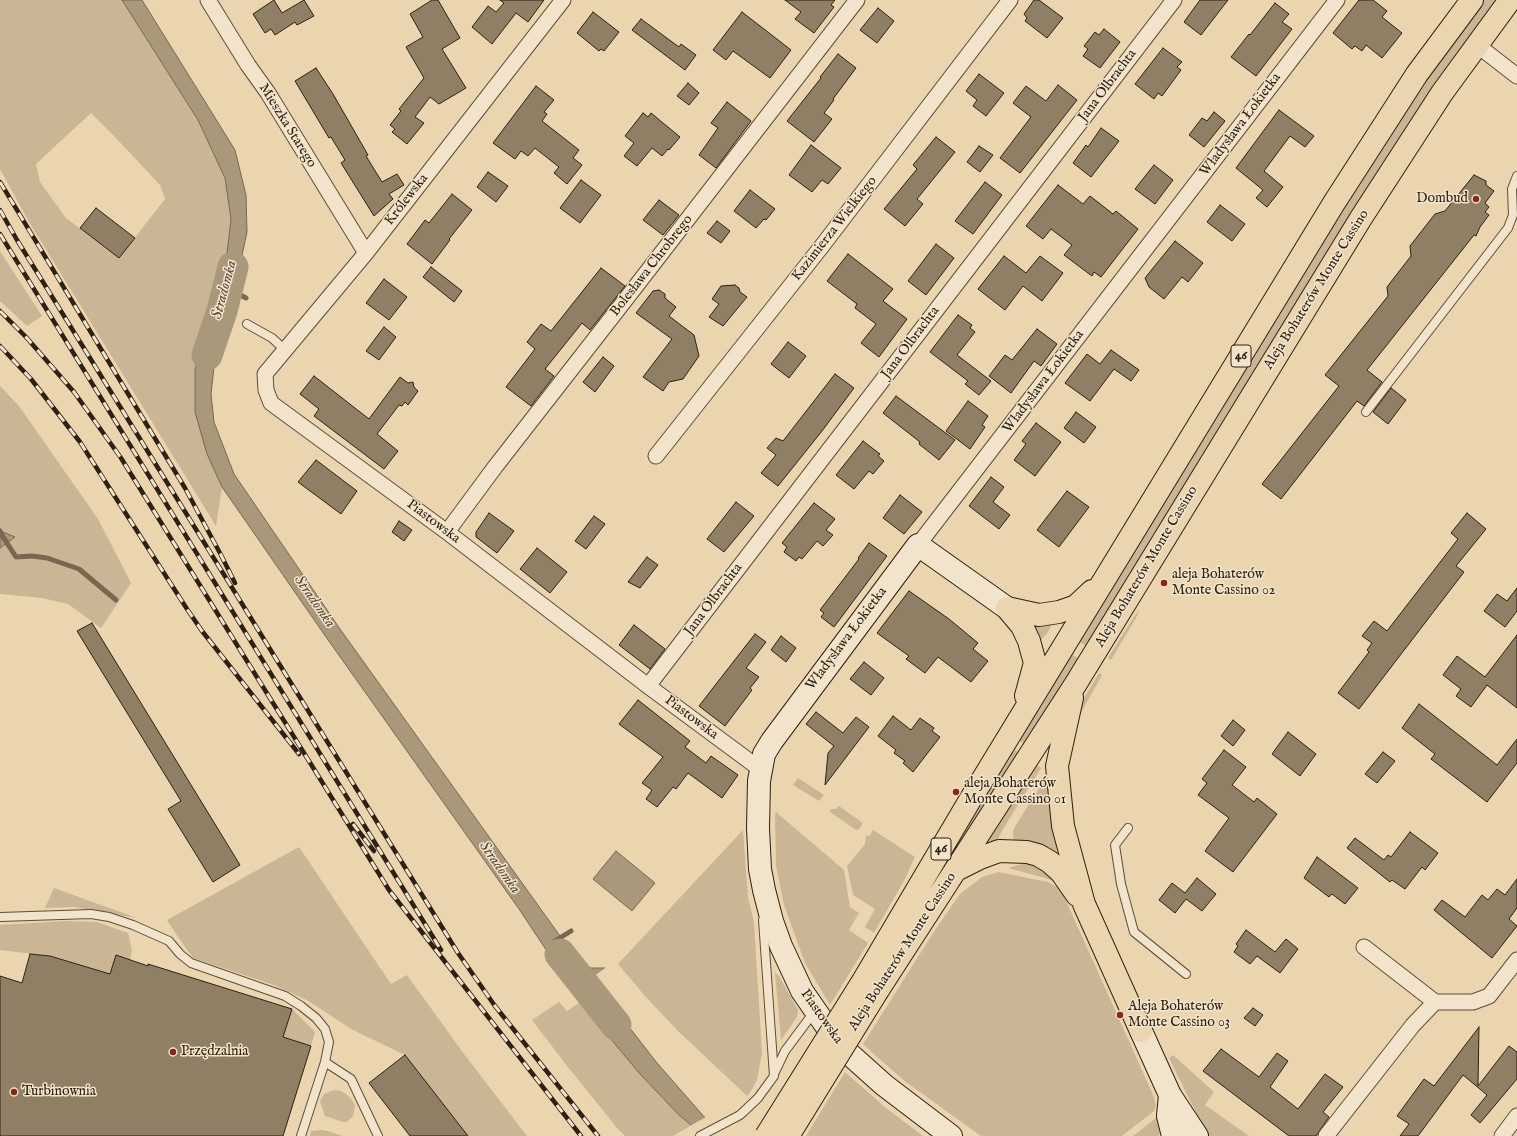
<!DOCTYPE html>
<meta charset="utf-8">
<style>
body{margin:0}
canvas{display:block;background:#ead5af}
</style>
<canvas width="1517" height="1136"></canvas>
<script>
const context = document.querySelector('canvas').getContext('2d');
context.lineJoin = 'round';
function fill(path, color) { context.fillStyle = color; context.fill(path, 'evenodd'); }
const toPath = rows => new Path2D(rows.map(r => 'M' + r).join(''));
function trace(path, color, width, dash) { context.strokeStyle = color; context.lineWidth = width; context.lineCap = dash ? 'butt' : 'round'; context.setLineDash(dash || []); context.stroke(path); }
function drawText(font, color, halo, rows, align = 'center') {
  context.font = font + ' "IM FELL English",serif'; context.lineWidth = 3; context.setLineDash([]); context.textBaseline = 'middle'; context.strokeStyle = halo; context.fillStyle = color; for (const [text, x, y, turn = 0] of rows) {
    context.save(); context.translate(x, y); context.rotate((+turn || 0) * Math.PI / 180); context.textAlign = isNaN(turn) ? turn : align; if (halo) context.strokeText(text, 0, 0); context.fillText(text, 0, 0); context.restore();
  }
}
const green = toPath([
 [0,0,122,0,198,120,225,178,231,219,225,271,218,305,203,339,195,370,207,454,222,487,216,526,29,222,0,169],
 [91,113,115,137,160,185,165,199,119,258,66,218,40,182,36,164],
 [1482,0,1498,0,1169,511,1087,646,1079,642,1374,155,1439,57],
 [0,251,42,316,27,326,0,301],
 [0,386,19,406,98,519,131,583,101,628,68,604,42,598,0,594],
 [1140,609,1136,618,1111,660,1108,658,1133,618],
 [1028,618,1054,619,1048,632,1040,641],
 [1071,654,1078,658,1025,744,1018,740],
 [1099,673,1102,675,1078,718,1080,705],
 [1013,748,1019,753,933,883],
 [1035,763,1041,768,1003,829,996,843,984,846],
 [798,778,824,795,819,801,793,785],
 [1049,779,1052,815,1057,848,1056,853,1014,841,1013,835,1013,830,1042,783],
 [839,806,863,823,859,829,856,830,830,812,831,809,836,809],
 [776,812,844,870,850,907,859,913,849,930,868,943,830,1005,805,963,784,905,776,866,775,814],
 [743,830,748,897,754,922,762,1053,757,1080,751,1091,747,1096,678,1031,645,996,618,964],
 [873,830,915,857,905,879,874,933,865,927,875,909,853,895,847,866,865,844,866,835,869,836],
 [299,847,391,984,407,975,464,1054,527,1136,468,1136,405,1055,351,1029,307,1000,271,984,193,958,176,934,167,920],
 [1032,861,1042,866,1055,882,1045,878,1008,868],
 [998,872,1048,882,1057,887,1063,894,1154,1097,1156,1106,1154,1111,1122,1136,981,1136,906,1082,877,1057,863,1044,935,930,960,894,982,877],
 [54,888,137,918,74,907,45,908],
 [65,921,97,922,128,933,132,950,130,960,116,955,110,974,50,956,0,950,0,925],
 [775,973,779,976,798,1010,797,1017,781,1040],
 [559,1002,567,1011,580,1002,640,1074,678,1114,692,1125,673,1136,625,1136,617,1128,564,1062,532,1020],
 [292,1009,315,1032,311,1046,283,1037],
 [1173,1055,1214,1092,1205,1105,1249,1136,1205,1136,1207,1135,1169,1058],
 [845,1072,886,1108,923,1136,806,1136],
 [334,1090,341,1091,346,1094,352,1100,355,1106,353,1116,347,1122,343,1122,325,1116,320,1101,324,1094],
 [1161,1114,1161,1126,1159,1136,1133,1136],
 [322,1130,327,1131,343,1136,310,1136,311,1131]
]);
const water = toPath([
 [122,0,142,0,235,150,246,195,247,232,235,288,228,310,218,305,225,271,231,219,225,178,198,120,122,0],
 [216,313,226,318,215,358,211,394,214,422,234,474,340,629,583,968,605,968,591,978,594,982,576,995,519,909,326,637,222,487,207,454,195,412,195,370,203,339,216,313],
 [0,528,3,532,15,537,0,548,0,528],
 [616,851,655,883,632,911,593,879,616,851],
 [598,987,657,1063,714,1128,704,1136,678,1114,640,1074,580,1002,580,1000,598,987]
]);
const pier = toPath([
 [605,968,606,970,594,979,596,982,596,984,577,997,575,997,572,992,573,991,576,995,594,982,591,978],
 [706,1117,725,1136,701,1136,690,1126]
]);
const stream = toPath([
 [229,289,246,298],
 [0,532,16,557,32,556,47,558,79,569,116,600],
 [555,941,571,931]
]);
const river = toPath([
 [207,355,222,311,233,267],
 [560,954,616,1025]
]);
const building = toPath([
 [274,0,282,13,304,0,314,16,297,25,295,22,275,35,271,29,265,33,253,14,274,0],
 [432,0,438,0,460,38,442,49,466,88,439,104,430,97,415,117,424,123,407,144,392,132,395,129,390,125,401,111,399,109,424,78,406,47,423,37,410,14,432,0],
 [500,0,544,0,528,22,516,13,492,44,472,27,488,6,496,12,504,3,500,0],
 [785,0,835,0,831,5,834,7,814,33,795,19,801,12,785,0],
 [1034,0,1039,0,1063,18,1047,38,1025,21,1027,18,1024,14,1034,0],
 [1200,0,1228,0,1201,35,1184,22,1200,0],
 [1359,0,1373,0,1387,11,1382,17,1402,33,1382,58,1366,45,1362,51,1355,46,1352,49,1333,33,1359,0],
 [1275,3,1289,14,1282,22,1292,29,1256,76,1231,57,1249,34,1250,35,1275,3],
 [878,8,894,21,877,43,860,30,878,8],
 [593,12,619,32,604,51,601,49,599,51,577,33,593,12],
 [742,12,791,50,770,78,733,51,726,60,713,50,742,12],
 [641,19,679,47,681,44,696,55,685,70,632,30,641,19],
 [1104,29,1120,42,1100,68,1083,56,1088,49,1084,46,1095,32,1099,35,1104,29],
 [1163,48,1182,62,1177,67,1181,70,1162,96,1158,93,1154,99,1135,84,1163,48],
 [838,54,856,68,833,99,834,100,824,113,832,119,814,142,787,121,821,78,820,77,838,54],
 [316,68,333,94,368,155,366,156,382,182,397,174,404,185,389,194,393,199,374,216,341,163,345,160,331,137,329,138,295,81,316,68],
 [979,74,1004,93,986,116,973,106,977,100,966,91,979,74],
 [688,83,699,93,689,105,677,96,688,83],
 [1058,85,1077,100,1020,173,1000,158,1031,117,1013,103,1026,86,1046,101,1058,85],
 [536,86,554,100,544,112,547,114,542,121,579,150,573,158,582,165,567,184,554,173,559,167,535,148,528,156,521,151,515,159,493,143,536,86],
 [727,102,751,121,716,168,699,155,718,128,711,123,727,102],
 [1279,110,1314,136,1305,147,1290,136,1264,171,1283,187,1267,207,1256,198,1263,190,1236,168,1279,110],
 [1214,112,1225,121,1204,147,1189,135,1202,118,1207,121,1214,112],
 [643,113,648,117,651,113,680,137,669,150,668,149,662,156,652,148,637,166,624,156,634,143,625,136,643,113],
 [1101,128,1119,141,1091,177,1073,163,1086,145,1088,147,1101,128],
 [936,137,955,152,917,199,923,204,905,226,884,209,917,169,913,165,936,137],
 [811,145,841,168,828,184,822,180,812,192,789,175,811,145],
 [979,146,993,155,980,172,967,162,979,146],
 [1154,165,1173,180,1155,204,1135,189,1154,165],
 [488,172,508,186,496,202,477,187,488,172],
 [1474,175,1486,181,1486,185,1494,191,1485,203,1489,207,1485,212,1489,215,1480,227,1476,236,1474,235,1367,370,1382,382,1364,406,1357,401,1281,499,1262,484,1339,386,1325,375,1388,296,1387,287,1411,256,1410,246,1435,214,1445,211,1474,175],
 [581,180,601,195,580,223,560,208,581,180],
 [985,182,1002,195,973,234,955,221,985,182],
 [1058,185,1083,204,1090,196,1113,214,1116,211,1138,229,1101,277,1094,272,1092,276,1064,255,1072,245,1051,229,1043,239,1026,226,1058,185],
 [750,190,775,209,766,220,764,219,756,228,734,211,750,190],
 [452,194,472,210,449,239,450,240,432,264,407,244,425,220,429,223,452,194],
 [659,200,679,215,663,235,643,220,659,200],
 [1220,205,1245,224,1232,241,1207,222,1220,205],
 [96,208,135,238,119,258,80,228,96,208],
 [717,221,730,231,721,243,707,233,717,221],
 [1175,241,1203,263,1188,282,1182,277,1164,299,1149,287,1145,278,1175,241],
 [936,244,954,258,926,295,908,281,936,244],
 [848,254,893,289,883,301,907,319,879,357,861,343,876,324,855,308,857,304,827,281,848,254],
 [1004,256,1026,273,1040,256,1063,273,1042,301,1023,286,1005,310,978,289,1004,256],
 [431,267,462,291,454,302,423,277,431,267],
 [601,268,625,286,590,330,582,323,545,369,554,376,531,406,506,387,535,349,527,342,541,324,551,331,601,268],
 [384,279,407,297,389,320,366,303,384,279],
 [735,285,739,288,740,292,747,297,723,326,709,317,719,304,712,299,721,286,735,285],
 [659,290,665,294,665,298,676,307,669,316,694,335,699,356,683,379,669,382,663,391,643,377,672,339,636,313,653,291,659,290],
 [958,315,972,325,970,328,975,332,957,355,991,381,979,395,965,384,968,381,930,352,958,315],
 [384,327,396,337,379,360,366,351,384,327],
 [1037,329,1057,344,1041,366,1034,361,1011,393,989,376,1005,355,1012,360,1037,329],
 [788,342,806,356,789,378,771,364,788,342],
 [1111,350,1139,370,1131,381,1114,369,1090,401,1065,383,1087,354,1100,364,1111,350],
 [603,357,614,366,595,392,583,382,603,357],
 [835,374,854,388,822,431,778,486,761,473,776,455,767,448,776,438,783,441,835,374],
 [314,376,369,419,400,377,408,383,413,382,414,387,418,391,408,405,405,402,402,406,399,405,377,434,398,451,384,469,314,416,319,409,300,394,314,376],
 [1391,388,1406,400,1388,424,1373,412,1391,388],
 [896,396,955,440,939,460,919,444,920,442,883,413,896,396],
 [968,401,988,416,982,425,985,427,970,449,946,431,968,401],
 [1076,412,1096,427,1084,443,1064,428,1076,412],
 [1036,423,1061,442,1035,476,1014,460,1026,444,1022,441,1036,423],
 [863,441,880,454,878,456,884,461,873,474,869,471,854,489,836,475,863,441],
 [316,460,357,491,341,514,298,482,316,460],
 [991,477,1004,487,993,502,1010,515,999,529,969,506,991,477],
 [1067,491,1089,507,1059,547,1037,530,1067,491],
 [900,495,922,512,904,534,883,518,900,495],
 [736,502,754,516,724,552,707,539,736,502],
 [814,503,835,519,826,530,833,535,823,546,817,541,802,559,799,557,796,561,784,552,787,547,782,543,814,503],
 [489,513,514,531,497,553,476,537,476,532,489,513],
 [1467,513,1486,529,1456,566,1464,572,1359,709,1338,693,1369,652,1367,650,1372,643,1362,636,1374,621,1387,631,1458,539,1451,533,1467,513],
 [594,516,605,524,586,549,575,541,594,516],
 [399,521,412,530,404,541,392,532,399,521],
 [869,543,887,556,834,627,821,617,824,613,820,610,859,559,858,558,869,543],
 [537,548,567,572,550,593,520,569,537,548],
 [647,557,658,565,640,588,628,582,647,557],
 [1517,588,1517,611,1505,627,1484,611,1497,594,1507,601,1517,588],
 [909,591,949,619,978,643,973,649,988,661,971,682,938,657,925,673,906,659,909,656,877,633,909,591],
 [92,623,240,865,213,882,168,809,181,801,77,631,92,623],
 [634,625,665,649,650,669,619,645,634,625],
 [755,634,766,642,746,668,759,677,750,688,752,690,725,726,699,706,755,634],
 [1517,635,1517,708,1487,685,1471,707,1456,696,1461,689,1443,675,1457,656,1485,677,1517,635],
 [781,636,796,648,786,662,771,650,781,636],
 [864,662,884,678,871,695,850,679,864,662],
 [638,700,690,741,685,747,706,763,711,756,738,775,722,798,688,773,676,789,673,787,657,807,646,799,652,790,642,783,663,757,619,724,638,700],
 [1419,704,1497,765,1517,739,1517,763,1487,802,1431,759,1435,754,1402,728,1419,704],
 [816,712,843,733,856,717,869,727,825,785,828,753,834,746,806,724,816,712],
 [893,716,911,730,920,718,934,728,932,731,940,737,913,772,903,763,905,761,894,753,896,750,878,736,893,716],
 [1233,720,1245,730,1233,746,1221,736,1233,720],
 [1288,732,1316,754,1300,776,1272,754,1288,732],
 [1224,750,1246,767,1232,785,1254,802,1257,798,1277,814,1233,872,1205,851,1229,818,1198,795,1207,783,1202,779,1224,750],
 [1383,752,1395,761,1377,783,1365,774,1383,752],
 [1410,832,1438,853,1425,870,1422,867,1405,889,1392,880,1390,882,1347,848,1355,838,1384,860,1388,855,1391,857,1410,832],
 [1317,857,1358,888,1345,904,1332,894,1329,897,1304,878,1317,857],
 [1197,878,1216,894,1202,911,1186,899,1175,913,1159,900,1172,883,1185,893,1197,878],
 [1517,879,1517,908,1509,919,1517,926,1492,958,1434,910,1442,900,1465,917,1482,895,1488,900,1497,889,1505,895,1517,879],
 [1246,930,1275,952,1286,939,1298,949,1280,973,1257,956,1250,964,1234,952,1238,946,1236,944,1246,930],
 [30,954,50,956,110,974,116,955,148,966,148,964,292,1009,283,1037,311,1046,283,1136,0,1136,0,976,22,983,30,954],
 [1253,1008,1263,1015,1255,1026,1244,1018,1253,1008],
 [1479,1027,1478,1086,1509,1046,1517,1052,1517,1079,1480,1123,1471,1115,1487,1095,1463,1075,1418,1136,1400,1136,1409,1124,1397,1116,1424,1079,1434,1086,1479,1027],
 [1221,1049,1259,1077,1277,1053,1288,1061,1270,1087,1298,1109,1325,1074,1343,1087,1323,1112,1329,1117,1316,1136,1289,1136,1203,1071,1221,1049],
 [405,1055,468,1136,410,1136,369,1083,405,1055]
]);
const lane = toPath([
 [247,324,272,338,285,350],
 [1366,412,1508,228,1513,215,1512,189,1517,176],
 [1128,828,1115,845,1121,884,1134,932,1186,974],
 [0,917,91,914,109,917,133,925,169,941,180,954,191,963,285,996,301,1006,316,1018,325,1029,329,1042,325,1062,301,1136],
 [325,1062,351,1079,378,1136],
 [774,1074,785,1051,814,1012],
 [700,1136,740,1115,758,1098,774,1076,763,920]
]);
const street = toPath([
 [208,0,248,65,268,93,366,253],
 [563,0,366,253,265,374,266,390,271,403,447,532,648,686,760,769],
 [1477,45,1517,76],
 [656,456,822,246,1010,0],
 [447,532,495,467,626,299,857,0],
 [918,545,1337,0],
 [648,686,1174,0],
 [1364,947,1435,1002],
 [1326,1136,1413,1025,1435,1002,1473,1002,1489,996,1517,960],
 [1502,1136,1517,1116]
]);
const secondary = toPath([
 [1141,1031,1170,1095,1197,1136],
 [1170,1095,1168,1116,1173,1136],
 [951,1136,884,1085,846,1051,831,1033,802,991,781,946,772,921,764,890,760,869,758,828,759,781,764,754,772,741,918,545,1007,608]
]);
const primary = toPath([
 [1007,608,1022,626,1029,641,1035,663,1026,696],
 [1007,608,1039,615,1059,612,1076,606,1092,591],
 [1072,698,1057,766,1063,826,1084,904,1141,1031],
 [956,870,980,858,999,851,1027,852,1038,855,1050,862,1061,872,1077,895],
 [863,981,970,800,1334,203,1417,74,1472,0],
 [878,990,1075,685,1361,218,1442,93,1510,0]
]);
const rail = toPath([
 [0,182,185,488,221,555,235,583],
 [0,210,17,240,458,953,495,1006,598,1136],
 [0,234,441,950],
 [0,311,26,337,74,392,121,458,389,890,581,1136],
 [0,346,31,379,80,442,187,609,202,631,299,754],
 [353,824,374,851]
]);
const primaryBridge = toPath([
 [766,1136,863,981],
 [788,1136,878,990]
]);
const markers = [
 [1476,199,4,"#8f2418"],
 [1164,583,4,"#8f2418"],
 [956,792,4,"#8f2418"],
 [1120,1015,4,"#8f2418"],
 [173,1052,4,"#8f2418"],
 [14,1092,4,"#8f2418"]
];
const shields = [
 [1241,356,20],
 [941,849,20]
];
const shieldNames = [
 ["46",1241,356],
 ["46",941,849]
];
const streetNames = [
 ["Jana Olbrachta",1108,86,-53],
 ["Władysława Łokietka",1241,125,-53],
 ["Mieszka Starego",287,126,58],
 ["Królewska",407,200,-52],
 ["Kazimierza Wielkiego",835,229,-52],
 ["Bolesława Chrobrego",652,266,-52],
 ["Aleja Bohaterów Monte Cassino",1317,290,-58],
 ["Jana Olbrachta",911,343,-53],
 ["Władysława Łokietka",1044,382,-53],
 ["Piastowska",433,522,37],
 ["Aleja Bohaterów Monte Cassino",1147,567,-59],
 ["Jana Olbrachta",714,600,-53],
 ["Władysława Łokietka",847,639,-53],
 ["Piastowska",691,718,37],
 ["Aleja Bohaterów Monte Cassino",903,952,-57],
 ["Piastowska",821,1017,55]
];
const poiNames = [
 ["Dombud",1468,199,"right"],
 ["aleja Bohaterów",1172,575],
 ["Monte Cassino 02",1172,591],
 ["aleja Bohaterów",964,784],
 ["Monte Cassino 01",964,800],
 ["Aleja Bohaterów",1128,1007],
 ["Monte Cassino 03",1128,1023],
 ["Przędzalnia",181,1052],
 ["Turbinownia",22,1092]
];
const waterNames = [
 ["Stradomka",225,290,-75],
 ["Stradomka",314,602,55],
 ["Stradomka",499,868,55]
];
fill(green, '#cab694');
fill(water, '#aa987a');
trace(water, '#786851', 1);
fill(pier, '#ead5af');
trace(stream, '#786851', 5);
trace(river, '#aa987a', 31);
fill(building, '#8f7f64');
trace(building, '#2d2113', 1);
trace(lane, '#5c4e3a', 10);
trace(street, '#5c4e3a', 17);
trace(secondary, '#2d2113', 24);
trace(primary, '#2d2113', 24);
trace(lane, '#f1e4cb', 8);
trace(street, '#f1e4cb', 15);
trace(secondary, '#f1e4cb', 22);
trace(primary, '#ead5af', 22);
trace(rail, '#2d2113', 4.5);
trace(rail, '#f1e4cb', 3, [9]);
trace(primaryBridge, '#2d2113', 24, []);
trace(primaryBridge, '#ead5af', 22);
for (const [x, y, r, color] of markers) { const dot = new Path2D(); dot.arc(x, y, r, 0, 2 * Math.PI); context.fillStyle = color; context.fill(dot); trace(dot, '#f1e4cb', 1.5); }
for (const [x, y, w] of shields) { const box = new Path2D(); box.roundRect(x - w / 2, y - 11, w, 22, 3); context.fillStyle = '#f1e4cb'; context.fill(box); trace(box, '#2d2113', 1); }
drawText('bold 13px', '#2d2113', null, shieldNames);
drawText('14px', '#2d2113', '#f1e4cb', streetNames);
drawText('14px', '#2d2113', '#f1e4cb', poiNames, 'left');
drawText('italic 15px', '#594b37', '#f1e4cb', waterNames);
</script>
